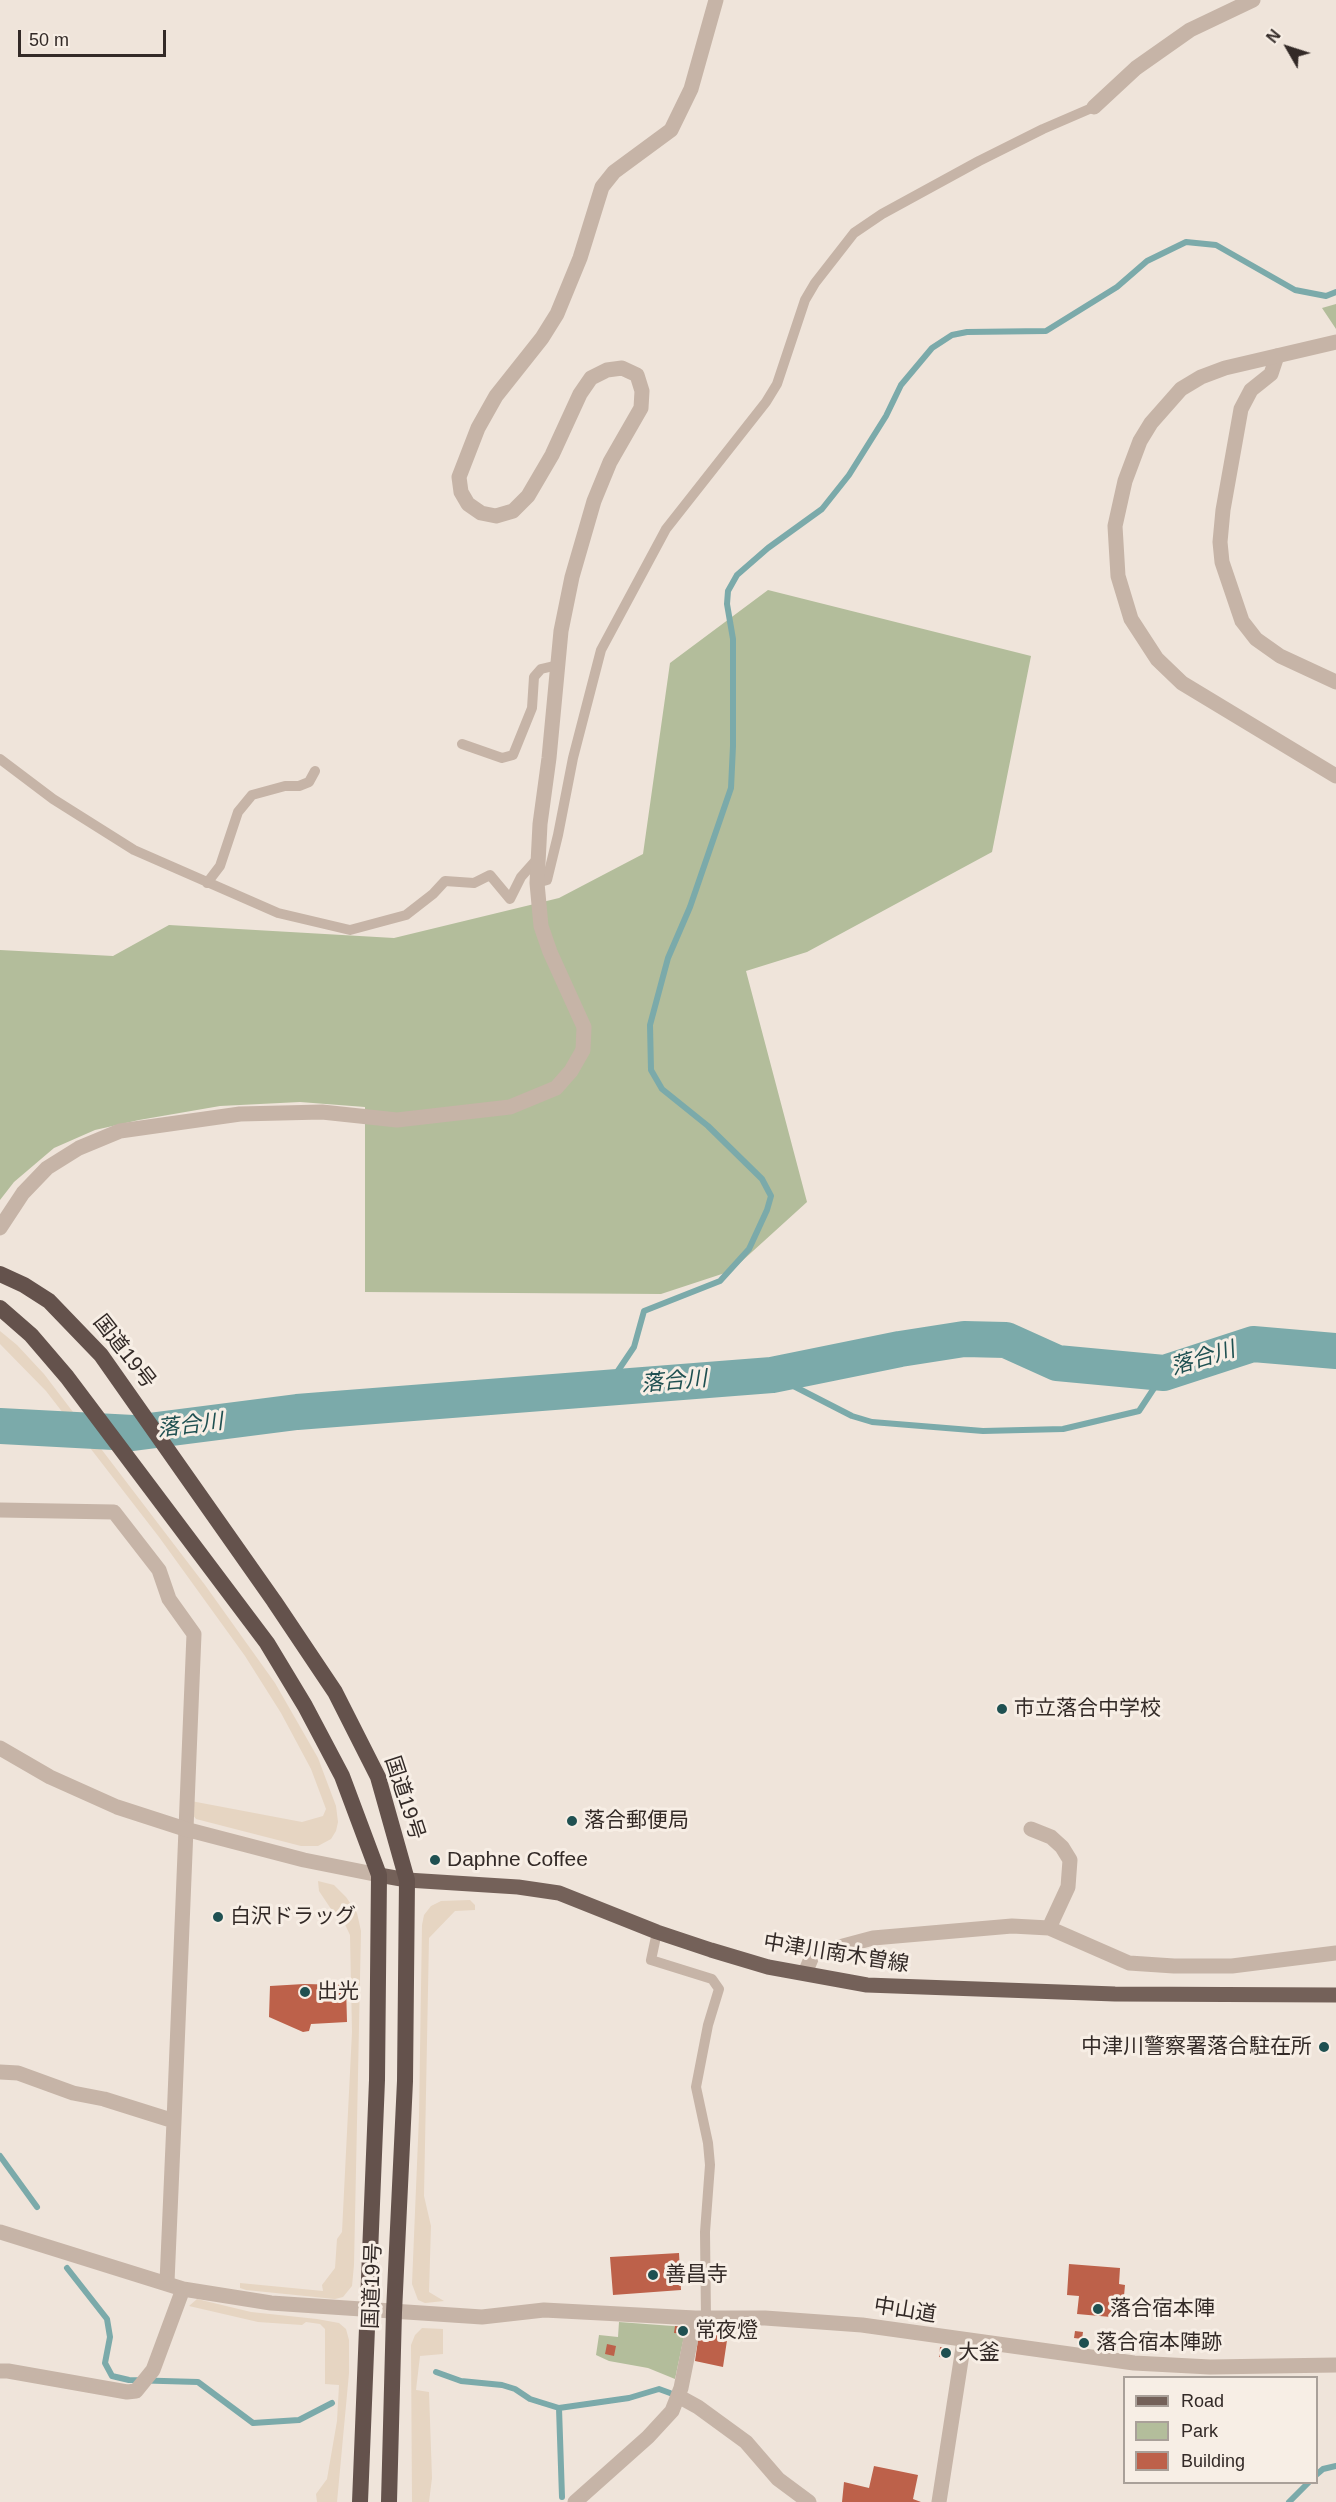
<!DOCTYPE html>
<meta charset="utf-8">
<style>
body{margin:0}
#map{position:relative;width:1336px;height:2502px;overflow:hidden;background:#efe4da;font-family:Helvetica,sans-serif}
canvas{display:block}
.legend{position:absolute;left:1123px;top:2376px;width:195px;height:108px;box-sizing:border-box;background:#f7eee5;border:2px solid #a9a099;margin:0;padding:8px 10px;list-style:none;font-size:18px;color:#332a27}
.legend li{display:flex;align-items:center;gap:12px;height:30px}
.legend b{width:30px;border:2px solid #a9a099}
.north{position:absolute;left:1258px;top:18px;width:60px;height:60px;-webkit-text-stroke:4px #f7eee5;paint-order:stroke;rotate:309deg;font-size:16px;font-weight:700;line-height:24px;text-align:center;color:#332a27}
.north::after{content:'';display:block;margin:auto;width:21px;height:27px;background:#332a27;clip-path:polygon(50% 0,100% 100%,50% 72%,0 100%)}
.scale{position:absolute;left:18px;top:30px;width:148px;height:27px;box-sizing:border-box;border:3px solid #332a27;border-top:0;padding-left:8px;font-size:18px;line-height:21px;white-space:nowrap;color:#332a27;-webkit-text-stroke:4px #f7eee5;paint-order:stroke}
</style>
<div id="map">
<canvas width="1336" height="2502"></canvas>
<ul class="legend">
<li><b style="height:8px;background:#746159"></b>Road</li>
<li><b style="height:16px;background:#b3bd9b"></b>Park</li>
<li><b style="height:16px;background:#bd614a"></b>Building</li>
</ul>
<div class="north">N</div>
<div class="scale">50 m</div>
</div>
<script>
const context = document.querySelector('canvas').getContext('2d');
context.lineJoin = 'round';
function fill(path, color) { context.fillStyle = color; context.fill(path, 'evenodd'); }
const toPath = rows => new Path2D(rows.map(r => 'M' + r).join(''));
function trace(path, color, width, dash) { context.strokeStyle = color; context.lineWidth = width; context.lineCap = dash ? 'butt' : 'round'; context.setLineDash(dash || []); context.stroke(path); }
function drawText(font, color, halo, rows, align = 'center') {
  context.font = font + ' Helvetica,"Noto Sans JP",sans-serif'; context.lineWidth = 6; context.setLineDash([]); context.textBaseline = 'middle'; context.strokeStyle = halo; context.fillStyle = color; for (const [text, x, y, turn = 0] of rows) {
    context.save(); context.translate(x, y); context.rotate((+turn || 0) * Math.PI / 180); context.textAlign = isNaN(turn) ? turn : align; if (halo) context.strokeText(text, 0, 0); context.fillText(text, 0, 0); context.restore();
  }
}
const green = toPath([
 [1336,304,1336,329,1322,308],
 [768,590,1031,656,992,852,807,952,746,971,807,1202,731,1271,661,1294,365,1292,365,1107,300,1102,220,1106,139,1120,95,1130,54,1148,14,1182,0,1200,0,950,113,956,169,925,394,938,559,898,643,854,670,663],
 [619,2322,686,2327,675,2379,648,2368,609,2361,596,2355,599,2335,618,2337]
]);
const plaza = toPath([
 [0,1331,17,1345,44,1374,205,1585,275,1683,318,1758,336,1806,338,1822,336,1831,331,1839,318,1846,301,1846,196,1819,191,1813,191,1801,302,1822,323,1816,326,1809,311,1769,281,1713,245,1656,159,1537,46,1391,0,1344],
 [318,1881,334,1885,346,1897,357,1913,361,1931,354,2265,352,2286,343,2297,335,2299,246,2290,240,2288,240,2283,323,2291,322,2285,335,2268,337,2239,342,2232,352,2032,350,1935,340,1914,331,1909,319,1891],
 [470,1900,475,1905,475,1910,455,1911,429,1938,424,2196,431,2226,429,2292,444,2301,425,2303,418,2300,412,2284,419,2116,422,1925,424,1915,431,1906,441,1901],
 [197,2299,251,2312,317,2319,339,2323,346,2329,349,2340,349,2373,337,2502,317,2502,316,2494,327,2479,337,2421,339,2385,325,2384,325,2329,320,2324,306,2322,302,2325,258,2322,189,2306],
 [422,2328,443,2329,443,2354,420,2356,416,2390,429,2392,432,2478,429,2502,412,2502,411,2345,415,2335]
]);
const stream = toPath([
 [772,1375,852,1416,872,1422,983,1431,1063,1429,1139,1411,1164,1373],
 [607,1387,634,1347,644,1311,720,1281,749,1249,767,1210,771,1196,762,1179,708,1126,662,1089,651,1070,650,1025,668,958,690,907,731,788,733,746,733,639,727,604,728,591,737,575,768,548,822,509,849,475,886,416,901,385,932,348,952,335,967,332,1046,331,1117,287,1147,261,1186,242,1216,245,1295,290,1326,296,1336,292],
 [0,2156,37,2207],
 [67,2268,107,2319,110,2337,105,2363,112,2376,129,2380,198,2382,253,2423,299,2420,332,2403],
 [436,2372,461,2381,502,2385,515,2389,530,2399,559,2408,629,2398,659,2389,670,2393],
 [559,2408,562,2497],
 [1316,2475,1323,2469,1336,2466],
 [1289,2502,1309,2482]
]);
const river = toPath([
 [0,1426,133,1433,297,1412,772,1375,900,1349,964,1339,1006,1340,1057,1363,1164,1373,1253,1344,1336,1351]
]);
const building = toPath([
 [304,1984,346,1985,347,2022,311,2024,309,2031,303,2032,269,2017,270,1986],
 [679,2253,681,2290,613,2295,610,2257],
 [1069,2264,1120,2268,1119,2284,1125,2285,1122,2318,1077,2314,1079,2296,1067,2295],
 [675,2326,686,2327,685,2334,674,2333],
 [708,2326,729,2327,723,2367,695,2361,698,2340],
 [1075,2331,1083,2332,1082,2339,1074,2338],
 [1125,2337,1135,2338,1134,2344,1124,2343],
 [607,2344,616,2346,614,2356,605,2354],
 [940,2347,952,2349,951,2358,939,2357],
 [874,2466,918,2475,913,2499,921,2502,842,2502,844,2482,869,2488]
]);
const service = toPath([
 [462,744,502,758,513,755,532,708,534,677,541,669,558,665],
 [0,759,53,799,134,850,278,913,350,930,406,915,433,894,445,881,474,883,490,875,510,899,521,877,537,859],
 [207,883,220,866,238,812,252,795,285,786,299,786,309,782,315,771],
 [537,883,547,880,558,835,573,758,601,650,666,529,766,402,777,384,805,300,815,283,854,233,882,214,979,161,1043,129,1094,107],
 [657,1932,651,1960,712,1979,719,1989,708,2025,696,2087,708,2143,710,2165,705,2232,706,2318]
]);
const minor = toPath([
 [1094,107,1136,68,1190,30,1253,0],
 [1277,356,1271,374,1251,390,1241,409,1223,510,1220,542,1222,562,1242,621,1256,639,1280,656,1336,682],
 [0,1228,23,1193,47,1168,79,1148,120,1131,240,1114,322,1112,397,1120,510,1107,556,1088,571,1071,583,1050,584,1027,550,952,541,926,537,883,540,824,549,758,561,631,572,577,594,501,610,462,641,408,642,391,637,375,622,368,607,370,591,378,580,394,552,455,528,496,513,511,496,516,481,513,468,504,461,492,459,477,478,428,496,396,542,338,557,314,580,258,602,187,614,172,671,130,691,89,716,0],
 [0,1510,114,1512,159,1570,169,1599,194,1634,174,2121],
 [1031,1829,1051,1837,1062,1847,1070,1860,1068,1887,1049,1928],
 [805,1973,813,1954,873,1938,1012,1926,1049,1928,1129,1963,1174,1966,1232,1966,1336,1953],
 [0,2072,18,2073,73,2093,104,2099,174,2121,167,2282],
 [0,2232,183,2289,271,2303,482,2317,544,2310,695,2318,765,2318,862,2325,1134,2363,1210,2367,1336,2365],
 [0,2371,8,2371,127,2392,136,2391,153,2370,183,2289],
 [678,2396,698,2407,746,2442,778,2479,809,2502],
 [575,2502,648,2437,672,2411,681,2388,695,2318],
 [939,2502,964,2341]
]);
const tertiary = toPath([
 [1336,342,1225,368,1201,377,1181,389,1151,423,1140,441,1125,481,1115,526,1118,576,1131,619,1157,659,1182,683,1336,776],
 [0,1748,50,1777,117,1807,185,1829,304,1860,379,1875]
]);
const primary = toPath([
 [379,1875,407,1880,518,1887,559,1893,657,1932,711,1950,768,1967,867,1985,1115,1994,1336,1995]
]);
const trunk = toPath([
 [0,1274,24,1285,49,1301,101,1355,274,1601,335,1692,378,1777,407,1880,405,2081,394,2312,389,2502],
 [0,1308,31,1335,67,1377,267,1643,305,1706,342,1776,379,1875,377,2080,360,2502]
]);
const markers = [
 [1002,1709,6,"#1f5051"],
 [572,1821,6,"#1f5051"],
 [435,1860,6,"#1f5051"],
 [218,1917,6,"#1f5051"],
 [305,1992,6,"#1f5051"],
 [1324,2047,6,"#1f5051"],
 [653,2275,6,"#1f5051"],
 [1098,2309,6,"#1f5051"],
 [683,2331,6,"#1f5051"],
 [1084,2343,6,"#1f5051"],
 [946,2353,6,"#1f5051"]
];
const streetNames = [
 ["国道19号",124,1352,52],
 ["国道19号",404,1798,72],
 ["中津川南木曽線",836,1954,9],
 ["国道19号",373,2286,-88],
 ["中山道",905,2311,9]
];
const poiNames = [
 ["市立落合中学校",1014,1709],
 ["落合郵便局",584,1821],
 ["Daphne Coffee",447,1860],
 ["白沢ドラッグ",230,1917],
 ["出光",317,1992],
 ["中津川警察署落合駐在所",1312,2047,"right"],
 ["善昌寺",665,2275],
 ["落合宿本陣",1110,2309],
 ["常夜燈",695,2331],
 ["落合宿本陣跡",1096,2343],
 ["大釜",958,2353]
];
const waterNames = [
 ["落合川",1203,1359,-17],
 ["落合川",674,1382,-5],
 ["落合川",190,1426,-7]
];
fill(green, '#b3bd9b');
fill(plaza, '#e6d5c2');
trace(stream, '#7baaaa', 6);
trace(river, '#7baaaa', 36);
fill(building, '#bd614a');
trace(service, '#c6b4a7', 10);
trace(minor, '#c6b4a7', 15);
trace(tertiary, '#c6b4a7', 15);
trace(primary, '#746159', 15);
trace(trunk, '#64524c', 16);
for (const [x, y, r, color] of markers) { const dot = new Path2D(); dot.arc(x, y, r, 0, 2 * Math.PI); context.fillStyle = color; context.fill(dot); trace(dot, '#f7eee5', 2); }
drawText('21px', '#332a27', '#f7eee5', streetNames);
drawText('21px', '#332a27', '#f7eee5', poiNames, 'left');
drawText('italic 22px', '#1f5051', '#f7eee5', waterNames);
</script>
